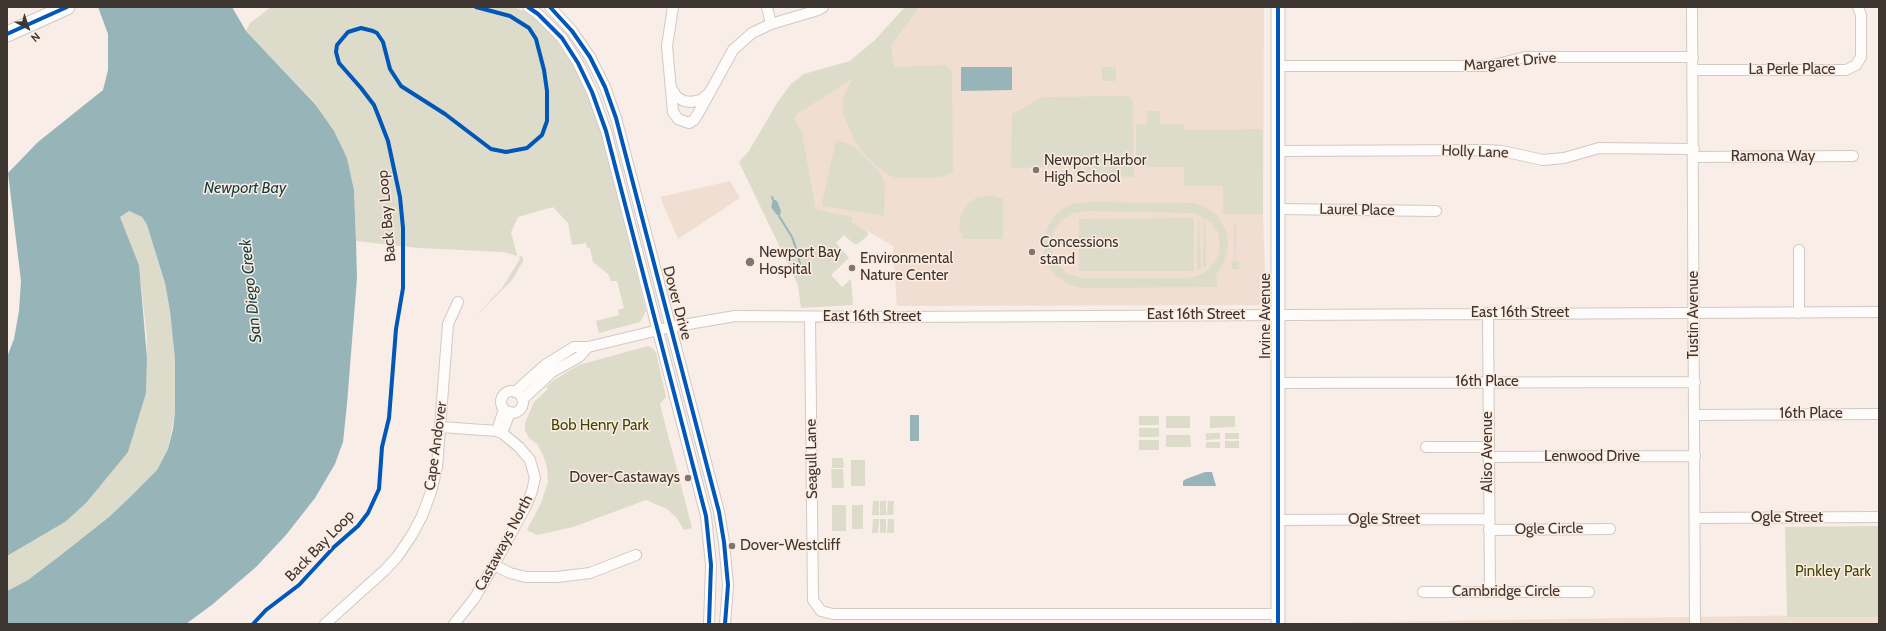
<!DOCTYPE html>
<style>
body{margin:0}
#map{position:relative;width:1886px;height:631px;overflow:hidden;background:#f8ede7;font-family:Cabin,sans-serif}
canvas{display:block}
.frame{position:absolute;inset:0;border:8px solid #3d3631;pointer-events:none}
.north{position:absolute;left:8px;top:8px;width:40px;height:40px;-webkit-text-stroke:3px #feece1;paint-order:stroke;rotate:140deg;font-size:11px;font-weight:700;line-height:16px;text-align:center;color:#3d3631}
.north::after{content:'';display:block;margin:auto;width:14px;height:18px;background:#3d3631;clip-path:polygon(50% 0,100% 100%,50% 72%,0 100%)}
</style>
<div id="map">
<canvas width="1886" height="631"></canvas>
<div class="frame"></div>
<div class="north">N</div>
</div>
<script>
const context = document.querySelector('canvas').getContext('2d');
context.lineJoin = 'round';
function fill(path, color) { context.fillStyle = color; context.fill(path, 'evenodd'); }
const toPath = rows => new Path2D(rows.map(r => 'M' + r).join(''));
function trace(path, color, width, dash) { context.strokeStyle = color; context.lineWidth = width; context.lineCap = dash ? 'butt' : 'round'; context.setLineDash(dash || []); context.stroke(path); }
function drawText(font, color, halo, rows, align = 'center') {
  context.font = font + ' Cabin,sans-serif'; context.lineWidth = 3; context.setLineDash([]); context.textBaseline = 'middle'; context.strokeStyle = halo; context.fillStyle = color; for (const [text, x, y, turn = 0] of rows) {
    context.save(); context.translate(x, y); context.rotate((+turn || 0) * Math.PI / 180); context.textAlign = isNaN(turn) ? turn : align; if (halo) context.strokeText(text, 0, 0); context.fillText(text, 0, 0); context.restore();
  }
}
const built = toPath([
 [919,7,1264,7,1263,214,1266,305,897,306,893,246,852,222,852,217,816,209,802,132,794,119,797,114,891,46],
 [730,181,740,198,678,239,660,197],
 [1879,614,1879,624,1198,624,1250,624]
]);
const green = toPath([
 [271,7,514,7,523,11,541,24,555,39,573,65,589,99,600,128,646,311,640,322,599,333,596,321,619,315,618,310,624,308,617,281,611,281,608,274,593,262,590,248,587,248,586,243,572,245,568,223,553,207,518,217,511,232,517,256,504,252,418,248,356,241,354,190,347,158,315,103,246,31,250,23],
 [905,7,919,7,891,46,894,67,946,65,952,72,953,172,942,177,897,178,889,175,877,167,860,149,853,137,843,113,843,97,853,78,797,114,794,119,802,132,816,209,852,217,852,222,868,232,868,235,858,244,854,244,844,235,836,243,849,258,831,275,842,287,851,279,853,305,801,308,798,285,739,162,749,151,777,103,791,84,804,74,850,61,875,40],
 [1102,67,1116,67,1116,81,1102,81],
 [1128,96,1133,103,1134,177,1094,176,1093,166,1088,166,1091,168,1091,171,1089,174,1086,174,1083,171,1085,166,1080,166,1083,171,1080,175,1075,171,1078,166,1011,168,1012,114,1043,97],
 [1147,111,1160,111,1160,124,1184,124,1184,130,1263,129,1263,214,1223,214,1223,186,1184,186,1184,167,1136,167,1136,124,1147,124],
 [836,140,854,146,879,171,885,185,884,216,823,206,822,203],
 [991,195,1003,199,1003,239,963,239,959,226,961,215,966,206,976,198],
 [1087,202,1195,203,1207,208,1217,215,1226,230,1228,246,1224,263,1214,277,1217,277,1217,287,1083,288,1068,284,1054,274,1045,260,1043,243,1047,227,1057,213,1071,204],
 [1086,211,1194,213,1211,222,1218,233,1220,246,1217,259,1209,269,1200,275,1189,278,1083,278,1070,275,1060,267,1053,256,1051,243,1054,231,1062,220,1073,213],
 [129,211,142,217,147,225,165,283,170,311,175,360,175,412,168,449,157,470,109,517,28,580,7,591,7,556,65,522,146,393,147,339,139,265,120,217],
 [1194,218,1194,271,1079,271,1079,219],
 [1198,219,1199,219,1201,270,1197,270],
 [1204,219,1205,219,1206,267,1203,267],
 [1234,225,1236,225,1236,262,1239,262,1239,269,1232,269,1232,262,1235,261],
 [519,256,523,257,523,261,512,280,474,318,502,288,520,259],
 [648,346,652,348,656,352,666,397,660,404,692,528,684,530,676,517,667,509,646,500,573,527,537,535,527,530,541,503,548,482,547,467,543,455,537,444,529,438,525,430,525,423,534,402,548,389,546,387,554,380,579,365],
 [1139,416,1159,416,1159,425,1139,425],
 [1166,416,1190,416,1190,428,1166,428],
 [1210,416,1235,416,1235,427,1210,428],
 [1139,428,1159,428,1159,437,1139,437],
 [1206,433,1220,433,1220,439,1206,440],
 [1225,433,1239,433,1239,439,1225,439],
 [1166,435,1190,435,1191,447,1166,447],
 [1139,440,1159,440,1159,450,1139,450],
 [1225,441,1239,441,1239,448,1225,448],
 [1206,442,1220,442,1220,448,1206,448],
 [832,458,843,458,844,468,832,468],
 [851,460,865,460,865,486,851,486],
 [831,469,843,469,844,488,832,488],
 [873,501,879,501,879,515,872,515],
 [880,501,886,501,886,515,880,515],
 [888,501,894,501,893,515,887,515],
 [832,505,846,505,846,531,832,531],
 [852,505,863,505,863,529,852,529],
 [873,519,879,519,878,533,872,533],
 [880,519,886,519,886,533,880,533],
 [888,519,894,519,894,533,887,533],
 [1879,526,1879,617,1787,617,1785,527]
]);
const water = toPath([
 [98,7,232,7,246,31,315,104,334,131,347,158,354,190,356,241,357,278,347,404,343,442,335,464,315,498,286,535,256,567,213,604,186,624,7,624,7,591,28,580,62,554,109,517,132,495,157,470,168,449,173,429,175,412,175,360,170,311,165,283,147,225,142,217,129,211,120,217,139,265,147,358,146,393,128,452,86,503,65,522,7,556,7,357,14,339,19,311,21,281,8,173,38,142,103,90,108,70,108,34],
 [961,67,1012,67,1012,90,961,91],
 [773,200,776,200,778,203,781,211,780,215,777,215,771,207],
 [910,415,919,415,919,441,910,441],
 [1205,472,1212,472,1216,486,1183,486,1183,481,1186,479]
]);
const stream = toPath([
 [772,197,773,200],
 [779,216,792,237,798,254,800,264,799,274]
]);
const minor = toPath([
 [528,7,538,14,562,38,578,63,592,92,606,131,706,516,711,565,709,624],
 [550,7,572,31,590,57,605,87,616,118,719,512,724,542,728,585,725,624],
 [673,7,667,46,673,112,678,119,689,123,694,120,699,112,733,50,752,33,771,24,818,10,823,7],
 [767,7,771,24],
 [1692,7,1695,624],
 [1278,66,1490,66,1525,57,1693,57],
 [1693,70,1846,70,1856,65,1861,57,1861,15,1858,7],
 [671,88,677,97,684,101,691,102,701,100,708,94],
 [1279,151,1486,150,1502,151,1543,160,1564,158,1599,148,1694,149],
 [1693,157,1853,156],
 [1278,209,1436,211],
 [1799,250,1799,313],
 [1488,313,1490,592],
 [810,318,813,600,821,611,833,614,1278,614],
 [1278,383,1695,382],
 '501 402a11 11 0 1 1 22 0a11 11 0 1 1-22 0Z',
 [515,392,545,365,574,347,588,347,671,327,735,316,897,317,1879,312],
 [523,399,552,372,579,357,588,347],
 [1695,415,1879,414],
 [441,427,497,431,502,433,519,447,530,460,535,478,532,491,526,506,494,565,474,599,454,624],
 [497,431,504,409],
 [502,433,510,412],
 [1426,447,1488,447],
 [1488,457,1695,456],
 [1695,518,1879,517],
 [1279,520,1489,519],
 [1489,530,1610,529],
 [494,565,510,573,526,577,557,577,590,573,636,555],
 [1423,592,1589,592],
 [325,624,385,570,397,557,412,535,422,516,431,492,437,467,448,324,458,302]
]);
const major = toPath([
 [1278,7,1278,624]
]);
const highway = toPath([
 [7,34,67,7]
]);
const cycleway = toPath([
 [528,7,538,14,562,38,578,63,592,92,606,131,706,516,711,565,709,624],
 [550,7,572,31,590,57,605,87,616,118,719,512,724,542,728,585,725,624],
 [1278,7,1278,624],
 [7,34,67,7],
 [253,624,266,610,299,585,334,547,358,526,368,513,379,489,382,447,389,418,396,329,403,288,403,228,400,197,388,141,378,115,374,105,361,88,339,63,336,52,337,45,348,32,361,28,373,31,377,33,383,42,390,69,401,86,445,114,491,149,506,152,527,148,542,135,547,121,547,91,544,70,536,39,529,28,510,16,476,7]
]);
const markers = [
 [1036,170,4,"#7e7671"],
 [1032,252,4,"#7e7671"],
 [750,262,5,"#7e7671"],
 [852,268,4,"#7e7671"],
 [688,478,4,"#7e7671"],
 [732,546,4,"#7e7671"]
];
const streetNames = [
 ["Margaret Drive",1510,62,-5],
 ["La Perle Place",1792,70],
 ["Holly Lane",1475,152,2],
 ["Ramona Way",1773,157],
 ["Laurel Place",1357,210,1],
 ["Back Bay Loop",387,216,-95],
 ["Dover Drive",677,303,75],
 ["East 16th Street",1520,313],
 ["East 16th Street",1196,315],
 ["Tustin Avenue",1694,315,-90],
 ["Irvine Avenue",1266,316,-90],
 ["East 16th Street",872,317],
 ["16th Place",1487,382],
 ["16th Place",1811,414],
 ["Cape Andover",436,446,-82],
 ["Aliso Avenue",1488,452,-90],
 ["Lenwood Drive",1592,457],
 ["Seagull Lane",812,459,-91],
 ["Ogle Street",1787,518],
 ["Ogle Street",1384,520],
 ["Ogle Circle",1549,529,-1],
 ["Castaways North",504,543,-62],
 ["Back Bay Loop",320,546,-46],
 ["Cambridge Circle",1506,592]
];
const poiNames = [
 ["Newport Harbor",1044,161],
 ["High School",1044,178],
 ["Concessions",1040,243],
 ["stand",1040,260],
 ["Newport Bay",759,253],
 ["Hospital",759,270],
 ["Environmental",860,259],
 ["Nature Center",860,276],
 ["Dover-Castaways",680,478,"right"],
 ["Dover-Westcliff",740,546]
];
const parkNames = [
 ["Bob Henry Park",600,426],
 ["Pinkley Park",1833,572]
];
const waterNames = [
 ["Newport Bay",245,188],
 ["San Diego Creek",251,291,-96]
];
fill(built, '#f0ded3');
fill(green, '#dddbca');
fill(water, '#97b5b9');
trace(stream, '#97b5b9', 2);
trace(minor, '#d1c9c4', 12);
trace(major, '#d1c9c4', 15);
trace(highway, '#d1c9c4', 17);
trace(minor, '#fefcfb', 10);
trace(major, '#fefcfb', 13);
trace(highway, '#fefcfb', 15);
trace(cycleway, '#0057b8', 4);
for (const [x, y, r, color] of markers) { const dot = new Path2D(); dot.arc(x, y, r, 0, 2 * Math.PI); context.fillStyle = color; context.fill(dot); trace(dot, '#feece1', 1.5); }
drawText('15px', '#3d3631', '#feece1', streetNames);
drawText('15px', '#3d3631', '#feece1', poiNames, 'left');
drawText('15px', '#3d4605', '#feece1', parkNames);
drawText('italic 16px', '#113f46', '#feece1', waterNames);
</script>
